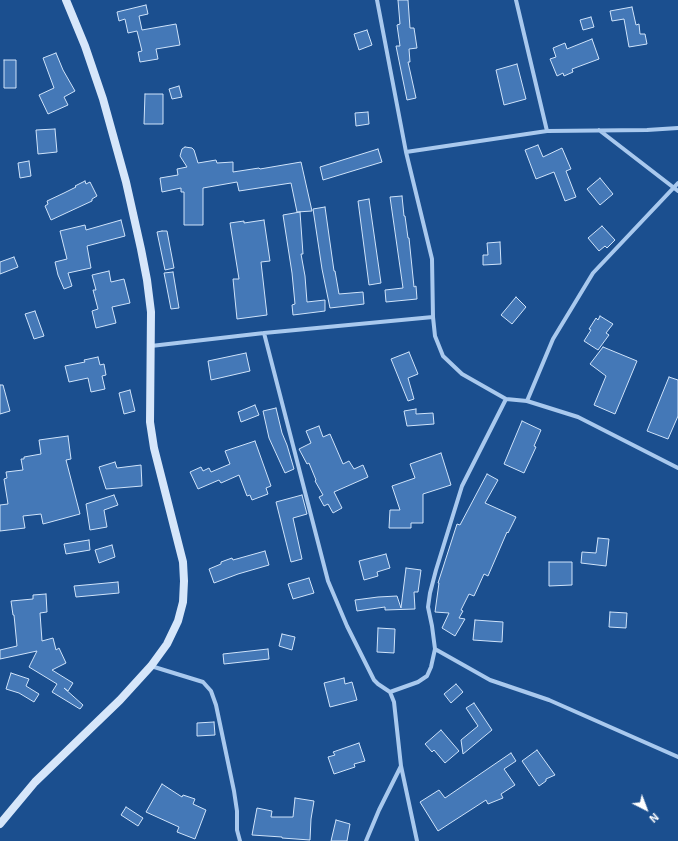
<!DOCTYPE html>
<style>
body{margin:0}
#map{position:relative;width:678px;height:841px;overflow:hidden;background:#1b4f8f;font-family:"Exo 2",sans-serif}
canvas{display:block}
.north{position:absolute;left:626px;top:789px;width:40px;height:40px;-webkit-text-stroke:3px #1b4f8f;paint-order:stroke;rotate:138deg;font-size:11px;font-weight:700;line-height:16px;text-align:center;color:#fff}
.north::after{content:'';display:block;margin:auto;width:14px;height:18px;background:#fff;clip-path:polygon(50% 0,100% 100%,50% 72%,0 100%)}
</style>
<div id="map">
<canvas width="678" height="841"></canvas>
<div class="north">N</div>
</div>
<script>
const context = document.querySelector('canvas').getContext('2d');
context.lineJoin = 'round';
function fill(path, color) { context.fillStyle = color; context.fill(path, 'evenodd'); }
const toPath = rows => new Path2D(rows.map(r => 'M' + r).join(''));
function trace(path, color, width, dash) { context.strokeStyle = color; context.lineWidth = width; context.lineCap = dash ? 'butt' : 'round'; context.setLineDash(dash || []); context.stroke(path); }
const building = toPath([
 [398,0,408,0,410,28,414,28,417,48,409,49,410,62,408,62,416,98,407,100,396,46,400,46,397,25,400,24,398,0],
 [146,5,148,14,139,16,142,30,176,24,180,45,156,49,158,59,140,62,138,52,142,51,137,31,128,33,125,19,119,21,117,12,146,5],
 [632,7,636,25,639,24,640,34,645,34,647,44,629,47,624,19,612,21,610,11,632,7],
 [591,17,594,27,583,30,580,20,591,17],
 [367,30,372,45,359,50,354,34,367,30],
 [592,39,599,59,572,69,573,72,564,76,563,73,557,76,550,59,556,57,553,48,565,43,567,49,592,39],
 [56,53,63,70,75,91,64,97,68,105,48,114,39,95,54,88,43,58,56,53],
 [4,60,16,60,16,88,4,88,4,60],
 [517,64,526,99,504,105,496,70,517,64],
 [179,86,182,97,172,99,169,89,179,86],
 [145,94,163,94,163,124,144,124,145,94],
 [368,112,369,124,356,126,355,113,368,112],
 [55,129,57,152,38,154,36,130,55,129],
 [538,145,543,157,562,148,571,169,566,171,576,197,565,201,554,172,536,179,525,150,538,145],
 [185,147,192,148,194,150,198,163,216,160,217,163,233,162,233,172,259,168,260,169,301,162,312,211,297,212,291,183,239,191,237,182,203,188,203,225,184,225,184,192,181,192,181,188,162,192,160,178,178,175,177,169,187,167,180,156,182,149,185,147],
 [378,149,382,162,323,180,320,167,378,149],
 [29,161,31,176,20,178,18,163,29,161],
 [600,178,613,194,600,205,587,189,600,178],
 [85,181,86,184,90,182,97,196,92,199,92,201,51,220,45,206,48,204,47,201,64,193,76,187,75,186,85,181],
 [402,196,404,216,405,216,408,238,409,238,414,287,416,286,417,299,386,302,385,290,403,288,390,197,402,196],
 [369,199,381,283,369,285,358,201,369,199],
 [325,207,334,271,335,271,339,294,363,292,364,304,330,308,322,269,313,209,325,207],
 [300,212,303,254,301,254,305,276,307,302,325,300,325,311,293,315,292,305,295,304,292,273,283,215,300,212],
 [121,220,125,236,87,246,91,268,68,273,72,286,64,289,58,275,55,262,67,259,60,231,85,225,86,230,121,220],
 [264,220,270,261,261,262,267,315,237,319,233,279,239,279,230,223,244,221,244,223,264,220],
 [602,226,615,240,607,248,605,246,599,251,588,238,602,226],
 [162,231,167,231,174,268,165,270,157,232,162,231],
 [500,242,501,264,483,265,483,255,488,255,487,243,500,242],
 [14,257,18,267,0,274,0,262,14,257],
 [109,271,111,282,124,279,130,303,112,307,116,323,96,328,92,311,98,309,93,290,96,290,92,275,109,271],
 [173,272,179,308,171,309,164,273,173,272],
 [516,297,526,307,512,324,501,315,516,297],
 [35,311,44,336,34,339,25,314,35,311],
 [600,316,613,324,606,333,609,335,598,350,584,341,591,330,589,329,596,318,598,320,600,316],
 [603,347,637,361,615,414,594,405,606,376,590,364,603,347],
 [409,352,418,374,408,378,414,399,408,401,391,359,409,352],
 [246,353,250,371,211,380,208,361,246,353],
 [98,357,100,365,104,364,106,375,102,376,105,389,91,392,88,378,69,382,65,366,85,362,84,360,98,357],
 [669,377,678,380,678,416,668,439,647,431,669,377],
 [0,385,3,385,10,411,0,414,0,385],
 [130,390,135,411,124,414,119,393,130,390],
 [255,405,259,415,241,422,238,412,255,405],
 [276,408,282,433,287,445,294,469,285,473,269,438,263,411,276,408],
 [416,409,416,414,433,413,434,424,407,426,404,411,416,409],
 [522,421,541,430,534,446,536,447,524,473,504,464,522,421],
 [319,426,323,437,330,434,343,464,349,461,354,469,363,465,368,477,334,492,342,508,333,513,328,504,324,506,319,497,323,495,315,481,316,480,309,463,307,464,299,449,311,443,306,431,319,426],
 [68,436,71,459,66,460,80,514,43,524,41,514,23,516,25,528,0,531,0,505,8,504,4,479,7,478,6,472,23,470,21,459,24,459,24,457,41,454,39,440,68,436],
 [255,441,271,486,266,488,268,494,252,500,250,495,247,496,239,475,221,483,219,480,198,489,190,472,201,467,203,471,209,468,211,472,230,464,225,451,255,441],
 [441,453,451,485,423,494,423,523,411,523,411,528,389,528,390,510,400,510,392,486,415,478,410,464,441,453],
 [115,462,117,468,141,465,142,486,106,489,99,467,115,462],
 [487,474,498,480,485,503,516,517,508,533,507,532,488,576,484,574,474,596,469,594,461,610,463,611,459,618,465,619,455,636,442,628,449,613,435,612,439,583,438,583,457,524,460,525,487,474],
 [114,495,118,505,104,510,107,527,90,530,86,504,114,495],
 [302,495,307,514,293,518,302,559,291,562,276,502,302,495],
 [598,538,609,539,606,566,581,563,582,552,596,553,598,538],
 [89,540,90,550,66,554,64,544,89,540],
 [112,545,115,557,99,563,95,550,112,545],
 [265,551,269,565,238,574,214,583,209,569,221,564,221,562,232,558,233,560,265,551],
 [386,554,390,568,377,572,378,576,364,580,359,561,386,554],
 [549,562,572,562,572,585,549,586,549,562],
 [406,568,421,570,418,592,414,592,415,609,385,610,385,607,357,611,355,600,378,597,397,596,401,608,406,568],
 [309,578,314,593,293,599,288,584,309,578],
 [118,582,119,593,76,597,74,586,118,582],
 [46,594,47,612,40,613,42,641,53,638,56,650,59,648,66,663,52,670,73,683,68,691,64,688,83,705,80,709,52,692,57,684,29,667,37,651,0,659,0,650,17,646,14,615,13,615,11,601,33,599,33,595,46,594],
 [610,612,627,613,626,628,609,627,610,612],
 [475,620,503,622,502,642,473,640,475,620],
 [378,628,395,629,394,653,377,652,378,628],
 [282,634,295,637,292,650,279,646,282,634],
 [268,649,269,659,224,664,223,654,268,649],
 [11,673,29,679,26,686,39,694,34,702,19,693,6,689,11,673],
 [344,678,345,684,352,682,357,700,330,707,324,683,344,678],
 [456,684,463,692,451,703,444,694,456,684],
 [474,703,492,730,463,754,461,740,478,726,466,708,474,703],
 [214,722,215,735,197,736,197,723,214,722],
 [441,730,459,751,445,763,434,750,432,752,425,744,441,730],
 [359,743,365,761,354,764,355,767,334,774,328,757,335,755,333,752,359,743],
 [537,750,555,775,546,779,546,781,539,786,522,761,537,750],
 [511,753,516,761,504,769,515,785,501,794,503,798,488,804,486,800,438,831,420,802,439,790,445,798,511,753],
 [162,784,182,797,183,795,195,799,193,804,206,810,195,839,177,832,179,827,146,812,162,784],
 [295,798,314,801,311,819,310,840,282,838,282,837,252,835,257,808,272,811,271,817,293,817,295,798],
 [126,807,143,818,138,826,121,815,126,807],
 [336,820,350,824,347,841,331,841,336,820]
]);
const street = toPath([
 [377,0,406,152,432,259,433,317,435,336,443,356,462,374,506,399,527,401,578,417,678,468],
 [516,0,547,131],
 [599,130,678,191],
 [406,152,547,131,647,130,678,128],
 [264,333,328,581,347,626,374,680,378,684,390,692,394,702,401,766,417,841],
 [151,346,264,333,433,317],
 [527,401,553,339,593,273,678,183],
 [435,649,490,680,549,700,678,757],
 [151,666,203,682,211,691,216,705,234,791,237,811,237,830,240,841],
 [390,692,418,682,427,676,431,667,435,649,432,626,428,607,430,593,436,570,462,486,506,399],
 [366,841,379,810,401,766]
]);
const secondary = toPath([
 [0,824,35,782,120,700,151,666,167,644,178,621,183,602,184,581,183,562,154,448,150,422,151,312,147,280,141,249,126,182,103,99,85,46,66,0]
]);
fill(building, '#4478b7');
trace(building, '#cfe3fa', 1);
trace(street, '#a9c9ee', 4);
trace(secondary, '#d6e6fa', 8);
</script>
